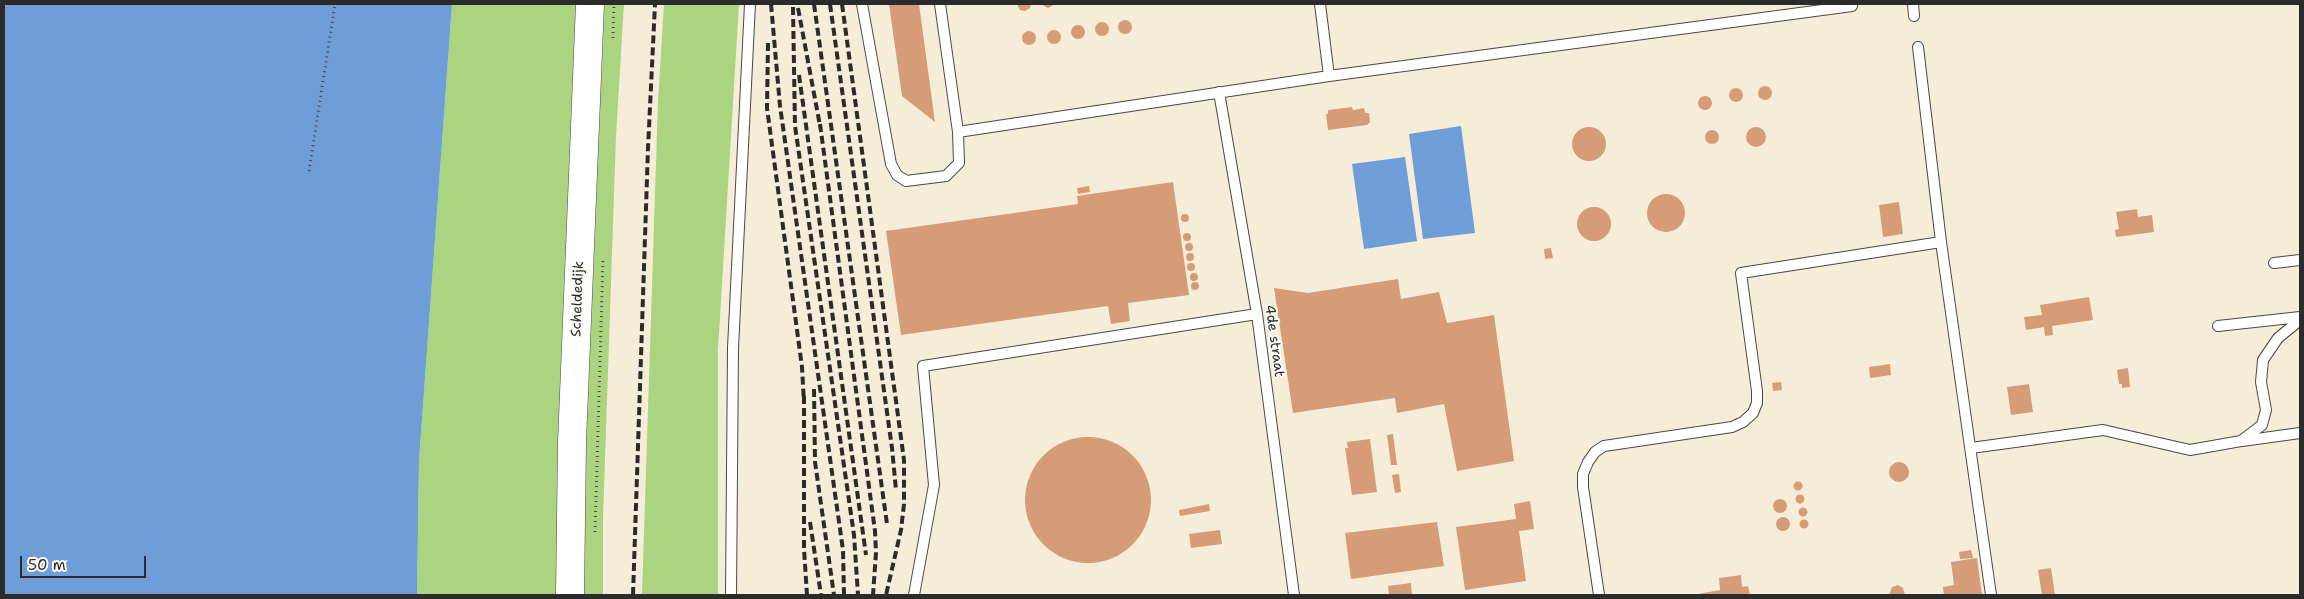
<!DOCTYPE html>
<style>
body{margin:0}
#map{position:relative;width:2304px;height:599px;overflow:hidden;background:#f6edd9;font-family:"Shantell Sans",sans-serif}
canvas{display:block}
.frame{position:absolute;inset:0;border:5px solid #2b2b2b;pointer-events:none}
.scale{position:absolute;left:20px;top:556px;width:126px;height:22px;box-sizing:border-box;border:2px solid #2b2b2b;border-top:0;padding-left:6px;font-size:15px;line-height:18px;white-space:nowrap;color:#2b2b2b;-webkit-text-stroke:4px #fdfcf7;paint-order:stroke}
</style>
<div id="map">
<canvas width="2304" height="599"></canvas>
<div class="frame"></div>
<div class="scale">50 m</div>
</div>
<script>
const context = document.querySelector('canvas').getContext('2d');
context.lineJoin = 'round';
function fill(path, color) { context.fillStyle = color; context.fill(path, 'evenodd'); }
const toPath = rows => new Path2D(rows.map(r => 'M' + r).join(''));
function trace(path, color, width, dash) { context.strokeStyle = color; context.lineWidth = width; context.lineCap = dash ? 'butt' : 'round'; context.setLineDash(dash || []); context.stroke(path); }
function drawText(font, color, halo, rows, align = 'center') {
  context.font = font + ' "Shantell Sans",sans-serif'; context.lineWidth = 4; context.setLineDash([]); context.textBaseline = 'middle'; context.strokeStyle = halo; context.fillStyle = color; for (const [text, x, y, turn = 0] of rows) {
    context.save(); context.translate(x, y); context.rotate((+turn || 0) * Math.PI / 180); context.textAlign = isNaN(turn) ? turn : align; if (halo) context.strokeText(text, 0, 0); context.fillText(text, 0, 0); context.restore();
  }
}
const green = toPath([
 [452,4,624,4,616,136,603,518,603,595,417,595,419,461],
 [664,4,739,4,718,350,718,595,642,595,658,101]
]);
const water = toPath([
 [4,4,452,4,419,461,417,595,4,595],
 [1461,126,1475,233,1423,239,1409,134],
 [1405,157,1417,241,1364,249,1352,164]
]);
const building = toPath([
 [889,4,919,4,935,122,902,96],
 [1017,4,1031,4,1030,8,1025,11,1020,10],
 [1041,4,1055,4,1048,8],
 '1118 27a7 7 0 1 1 14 0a7 7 0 1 1-14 0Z',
 '1095 29a7 7 0 1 1 14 0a7 7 0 1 1-14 0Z',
 '1071 32a7 7 0 1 1 14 0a7 7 0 1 1-14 0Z',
 '1047 37a7 7 0 1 1 14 0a7 7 0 1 1-14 0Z',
 '1022 38a7 7 0 1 1 14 0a7 7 0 1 1-14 0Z',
 '1758 93a7 7 0 1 1 14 0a7 7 0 1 1-14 0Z',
 '1729 95a7 7 0 1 1 14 0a7 7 0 1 1-14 0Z',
 '1698 103a7 7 0 1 1 14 0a7 7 0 1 1-14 0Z',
 [1352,107,1353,110,1364,108,1365,113,1369,113,1370,122,1367,125,1328,130,1326,114,1328,114,1328,110],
 '1746 137a10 10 0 1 1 20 0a10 10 0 1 1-20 0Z',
 '1572 144a17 17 0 1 1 34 0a17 17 0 1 1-34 0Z',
 '1705 137a7 7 0 1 1 14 0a7 7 0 1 1-14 0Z',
 [1173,182,1189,295,1128,303,1130,321,1111,324,1108,306,901,335,886,231,1078,204,1077,196],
 [1089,186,1090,192,1078,194,1077,188],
 '1647 213a19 19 0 1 1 38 0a19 19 0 1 1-38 0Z',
 [1899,202,1903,234,1883,237,1879,205],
 '1577 224a17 17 0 1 1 34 0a17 17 0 1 1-34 0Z',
 [2137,209,2138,217,2152,215,2154,232,2116,237,2115,230,2119,229,2116,212],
 '1181 218a4 4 0 1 1 8 0a4 4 0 1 1-8 0Z',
 '1183 237a4 4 0 1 1 8 0a4 4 0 1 1-8 0Z',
 '1185 247a4 4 0 1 1 8 0a4 4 0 1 1-8 0Z',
 [1551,248,1553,258,1545,259,1544,249],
 '1186 257a4 4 0 1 1 8 0a4 4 0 1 1-8 0Z',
 '1187 267a4 4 0 1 1 8 0a4 4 0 1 1-8 0Z',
 '1190 277a4 4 0 1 1 8 0a4 4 0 1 1-8 0Z',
 [1398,279,1401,299,1439,292,1447,323,1494,315,1514,461,1457,471,1444,404,1397,413,1395,398,1293,413,1274,288,1308,293],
 '1191 286a4 4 0 1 1 8 0a4 4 0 1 1-8 0Z',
 [2089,297,2093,320,2052,326,2053,335,2045,336,2044,327,2026,330,2024,317,2042,315,2040,305],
 [1890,364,1891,375,1870,378,1869,367],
 [2128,368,2130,387,2122,388,2122,384,2119,384,2117,370],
 [1781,382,1782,390,1773,391,1772,383],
 [2029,384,2033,412,2011,415,2007,387],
 [1393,434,1397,465,1391,465,1387,435],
 '1025 500a63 63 0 1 1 126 0a63 63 0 1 1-126 0Z',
 [1370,439,1377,492,1352,495,1345,448,1348,448,1347,442],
 '1889 472a10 10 0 1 1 20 0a10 10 0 1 1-20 0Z',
 [1399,474,1401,492,1395,493,1392,475],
 '1793.5 486a4.5 4.5 0 1 1 9 0a4.5 4.5 0 1 1-9 0Z',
 '1795.5 499a4.5 4.5 0 1 1 9 0a4.5 4.5 0 1 1-9 0Z',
 '1773 506a7 7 0 1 1 14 0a7 7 0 1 1-14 0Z',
 [1530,501,1534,529,1519,531,1526,581,1465,590,1456,527,1516,519,1514,504],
 [1209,504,1210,511,1180,516,1179,510],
 '1798.5 512a4.5 4.5 0 1 1 9 0a4.5 4.5 0 1 1-9 0Z',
 '1776 524a7 7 0 1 1 14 0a7 7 0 1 1-14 0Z',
 '1799.5 524a4.5 4.5 0 1 1 9 0a4.5 4.5 0 1 1-9 0Z',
 [1437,522,1444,566,1351,579,1345,533],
 [1220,530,1222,544,1191,548,1189,534],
 [1971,550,1973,558,1960,559,1959,552],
 [1977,558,1982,595,1944,595,1943,587,1954,585,1951,562],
 [2051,568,2055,595,2042,595,2038,570],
 [1741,575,1742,587,1748,586,1750,595,1693,595,1720,590,1719,578],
 [1411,583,1412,595,1389,595,1388,586],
 [1898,585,1903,588,1905,595,1889,595,1892,587]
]);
const path = toPath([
 [613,38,614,4],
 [309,171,335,4],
 [595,532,603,259]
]);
const lane = toPath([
 [862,4,891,164,897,175,906,181,946,176,959,163,958,132],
 [940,4,958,132,1329,76],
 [1320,4,1329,76,1852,6],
 [1913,4,1914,16],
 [1918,47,1941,242,1991,595],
 [1219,92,1257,314,1294,595],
 [2274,263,2300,260],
 [2218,326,2300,317],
 [2242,441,2300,433],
 [1971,448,2103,430,2190,450,2241,441,2262,425,2266,410,2261,382,2263,360,2278,338,2300,320],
 [731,595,733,348,750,4],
 [914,595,934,485,923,366,1257,314],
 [1599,595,1583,487,1583,474,1588,462,1595,452,1604,446,1732,427,1743,422,1753,413,1757,403,1757,391,1741,273,1941,242]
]);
const secondary = toPath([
 [570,595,572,442,590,4]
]);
const rail = toPath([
 [771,4,780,106,843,550,844,595],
 [814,4,887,524],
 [830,4,892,448,896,490],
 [842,4,904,460,904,504,901,530,886,595],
 [793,7,795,126,854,535,858,595],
 [798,8,821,131],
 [768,43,767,108,802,367,804,403],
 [799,75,866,555],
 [820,124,875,531,876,553,873,595],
 [814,389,815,462,834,595],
 [804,396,804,549,807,595],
 [810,522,821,595],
 [633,595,648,148,655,4]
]);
const streetNames = [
 ["Scheldedijk",578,299,-88],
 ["4de straat",1274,341,82]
];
fill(green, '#aad480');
fill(water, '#6f9dd7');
fill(building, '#d69c77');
trace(lane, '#494845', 12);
trace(secondary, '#494845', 29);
trace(path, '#494845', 3, [1, 4]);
trace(lane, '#fff', 10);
trace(secondary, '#fff', 28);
trace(rail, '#2b2b2b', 4, [8, 4]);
drawText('14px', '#2b2b2b', '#fdfcf7', streetNames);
</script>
